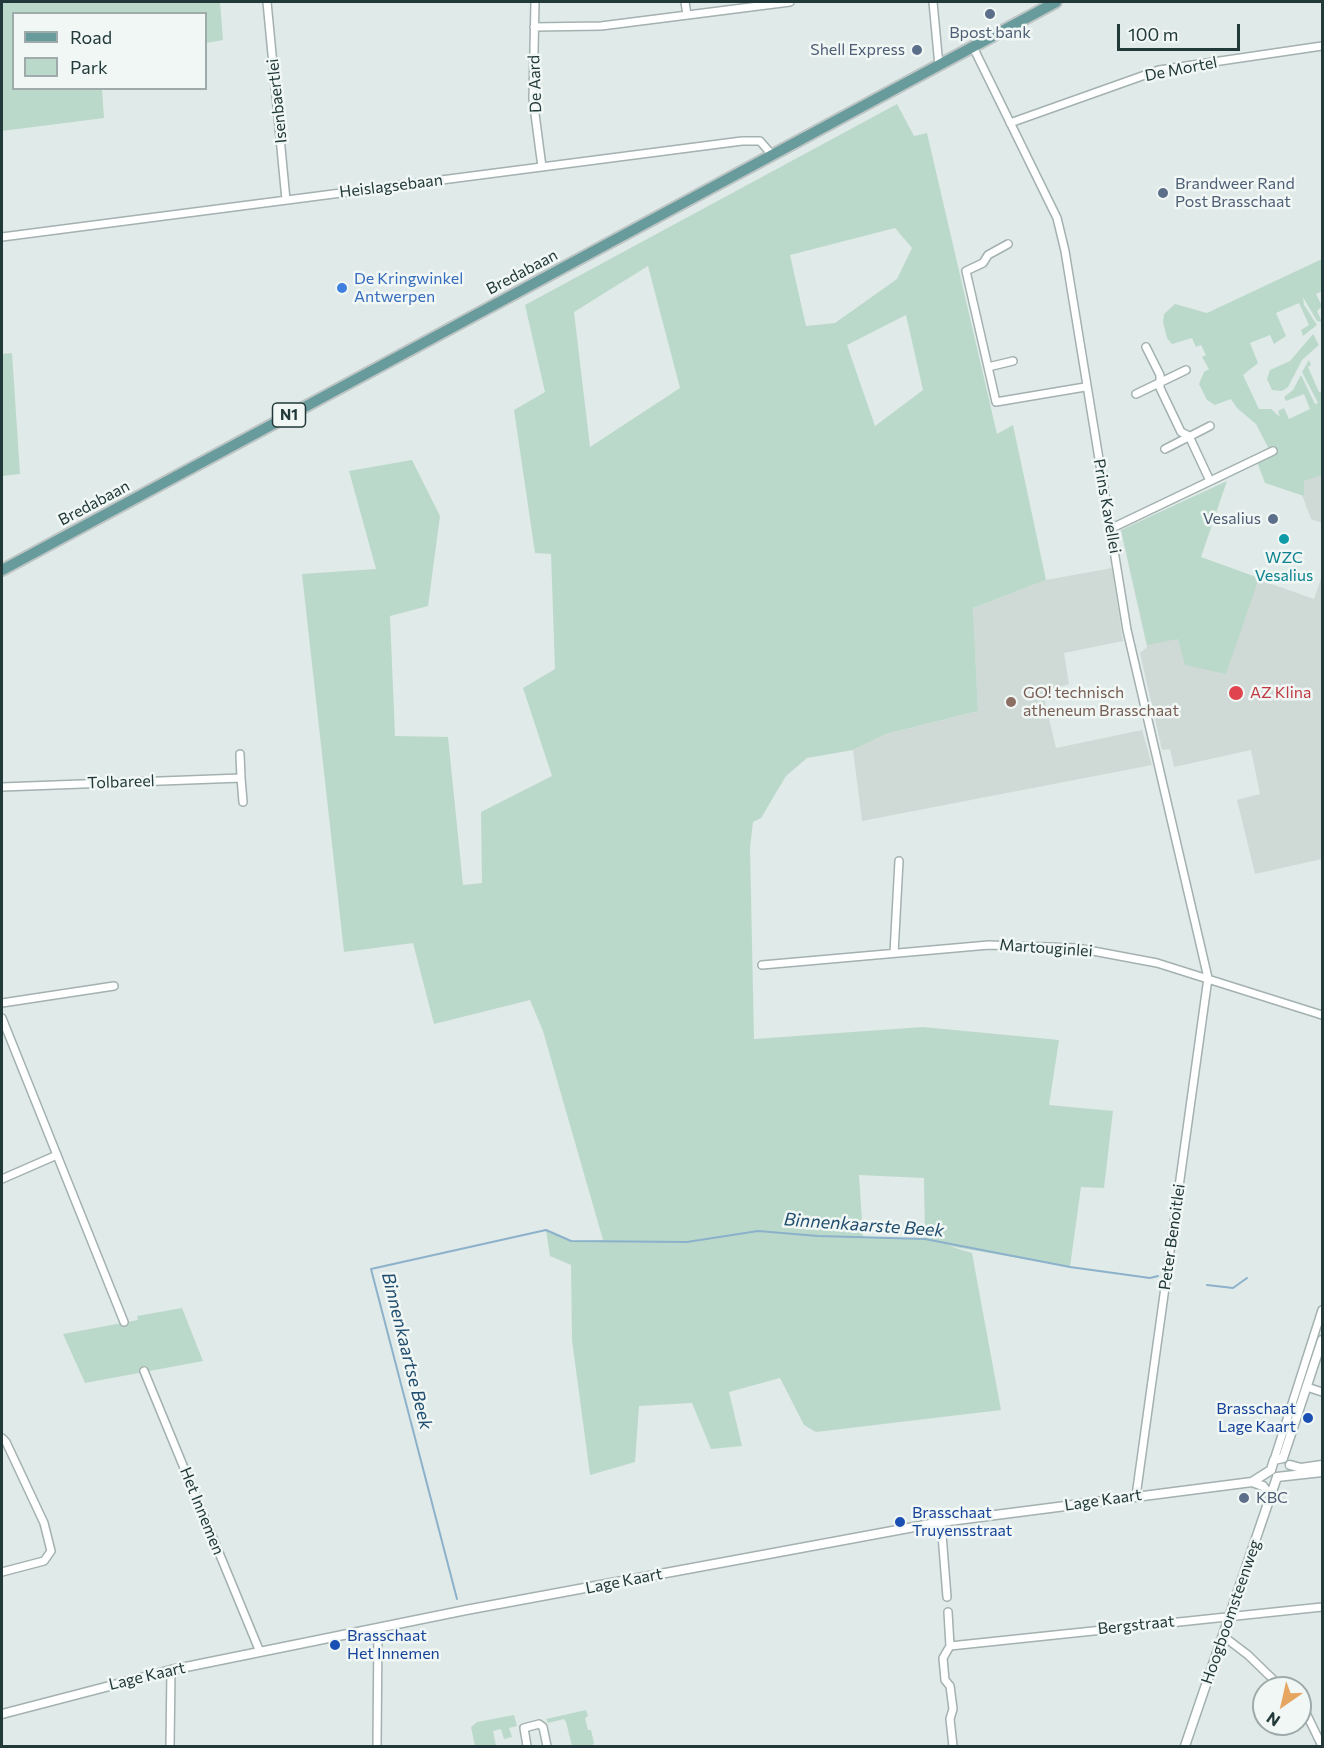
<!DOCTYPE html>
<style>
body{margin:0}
#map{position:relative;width:1324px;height:1748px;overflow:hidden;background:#e0eae8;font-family:Commissioner,sans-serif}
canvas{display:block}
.frame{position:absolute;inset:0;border:3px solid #223939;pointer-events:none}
.legend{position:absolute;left:12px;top:12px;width:195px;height:78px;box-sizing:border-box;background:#f0f7f5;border:2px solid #9eabaa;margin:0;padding:8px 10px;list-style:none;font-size:18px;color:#223939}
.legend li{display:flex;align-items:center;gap:12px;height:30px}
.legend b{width:30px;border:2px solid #9eabaa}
.north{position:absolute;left:1252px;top:1676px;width:60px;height:60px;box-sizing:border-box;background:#f0f7f5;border:2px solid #9eabaa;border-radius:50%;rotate:214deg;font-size:16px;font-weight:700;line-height:24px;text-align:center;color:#223939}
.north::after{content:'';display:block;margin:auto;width:21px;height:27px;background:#e6a662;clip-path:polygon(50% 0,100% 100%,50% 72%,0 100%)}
.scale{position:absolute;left:1117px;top:24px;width:123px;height:27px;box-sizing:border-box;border:3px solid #223939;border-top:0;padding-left:8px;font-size:18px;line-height:21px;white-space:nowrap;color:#223939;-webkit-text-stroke:4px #f0f7f5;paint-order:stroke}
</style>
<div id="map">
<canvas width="1324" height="1748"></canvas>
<div class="frame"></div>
<ul class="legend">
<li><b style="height:8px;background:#689b9c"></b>Road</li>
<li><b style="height:16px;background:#bbd9cb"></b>Park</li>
</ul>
<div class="north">N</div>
<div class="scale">100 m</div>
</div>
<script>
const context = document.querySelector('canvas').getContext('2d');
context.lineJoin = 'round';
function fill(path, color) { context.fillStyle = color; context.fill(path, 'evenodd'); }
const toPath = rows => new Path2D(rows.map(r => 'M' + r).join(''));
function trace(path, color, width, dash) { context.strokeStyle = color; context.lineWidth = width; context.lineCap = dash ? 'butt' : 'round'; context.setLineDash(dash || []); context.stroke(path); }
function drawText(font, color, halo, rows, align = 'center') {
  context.font = font + ' Commissioner,sans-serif'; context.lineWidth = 5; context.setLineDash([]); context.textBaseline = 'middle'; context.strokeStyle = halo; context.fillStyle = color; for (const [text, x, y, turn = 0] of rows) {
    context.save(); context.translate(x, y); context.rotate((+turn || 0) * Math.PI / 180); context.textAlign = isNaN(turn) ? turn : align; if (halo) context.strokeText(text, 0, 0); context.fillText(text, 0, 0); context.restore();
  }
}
const built = toPath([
 [1322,453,1322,523,1311,519,1292,468],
 [1121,531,1314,599,1322,576,1322,859,1255,874,1237,800,1260,794,1251,750,1174,767,1170,749,1162,750,1140,653,1147,647],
 [1112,568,1123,641,1064,653,1069,684,1043,693,1056,748,1142,730,1152,765,862,821,853,750,886,734,978,711,973,608,1046,580]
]);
const green = toPath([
 [2,2,220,2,223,40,206,43,206,14,14,14,14,88,102,89,104,118,2,131],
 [897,104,914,136,927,133,997,434,1013,425,1046,580,973,608,978,711,886,734,853,750,807,758,786,776,761,818,753,822,750,848,754,1039,923,1027,1059,1040,1049,1105,1113,1111,1104,1188,1081,1187,1070,1267,949,1246,972,1253,1001,1410,816,1432,804,1425,780,1378,729,1392,742,1446,711,1449,692,1403,639,1406,635,1462,590,1475,572,1340,571,1265,550,1256,546,1230,571,1241,603,1240,543,1031,530,1000,434,1024,413,943,344,952,302,574,376,569,349,471,412,460,440,516,428,606,390,616,395,736,448,737,463,885,482,883,481,812,552,776,523,688,555,669,551,554,535,553,514,410,545,392,525,305],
 [895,228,912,248,897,279,835,323,806,326,790,255],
 [648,266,680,388,590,447,574,312],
 [906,315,923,390,875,426,847,345],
 [859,1175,924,1178,925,1239,863,1237],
 [1322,259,1322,291,1316,294,1322,306,1317,311,1322,322,1317,321,1303,297,1304,305,1317,325,1303,336,1301,330,1309,325,1299,303,1276,313,1286,336,1274,344,1270,335,1250,343,1258,363,1243,375,1259,409,1271,409,1280,417,1278,411,1284,408,1289,419,1310,409,1304,394,1286,401,1284,397,1293,390,1301,375,1315,404,1318,403,1302,372,1309,360,1311,365,1308,367,1319,392,1322,391,1322,475,1304,481,1304,496,1265,483,1257,462,1272,455,1256,424,1237,408,1231,399,1215,405,1207,400,1199,384,1204,372,1209,369,1202,357,1206,355,1201,345,1196,347,1192,338,1172,344,1167,338,1163,322,1164,314,1175,304,1207,313],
 [1313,334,1319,345,1302,360,1288,387,1282,391,1272,390,1267,379,1270,370,1290,361],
 [12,353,20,474,2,476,2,354],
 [1227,481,1201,557,1259,578,1226,674,1185,665,1178,639,1147,645,1121,530],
 [182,1308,203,1361,85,1383,63,1334,138,1320,137,1316],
 [586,1710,588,1716,585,1718,588,1730,591,1730,594,1743,592,1746,572,1746,566,1722,564,1719,548,1723,546,1719],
 [514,1715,517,1726,509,1728,512,1737,504,1739,501,1729,493,1731,496,1746,475,1746,471,1727,477,1722]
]);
const stream = toPath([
 [1207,1285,1233,1288,1247,1278],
 [457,1599,371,1269,546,1230,571,1241,687,1242,758,1231,818,1236,925,1239,1070,1267,1150,1278,1158,1276]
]);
const minor = toPath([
 [267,2,286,200],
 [535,2,533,99,542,167],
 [685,2,687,15],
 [933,2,939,66],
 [534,27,601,26,790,2],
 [973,47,1057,218,1065,251,1127,630,1208,978,1136,1496],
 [1010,123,1159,70,1322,46],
 [2,237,742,141,760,141,773,156],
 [1146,347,1160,375,1160,388,1181,432,1189,436,1210,481],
 [1013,361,988,367,996,402,1085,387],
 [988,367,966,271,983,263,988,255,1008,244],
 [1136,394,1186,370],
 [1165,449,1210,426],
 [1112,528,1273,451],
 [240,754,241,778],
 [2,787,241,778,243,802],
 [894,953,899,861],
 [762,965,989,945,1077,948,1157,963,1322,1015],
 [2,1003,114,986],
 [2,1018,124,1322],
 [2,1179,57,1155],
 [144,1371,260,1652],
 [1307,1387,1322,1392],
 [2,1438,6,1442,44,1523,51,1551,44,1561,2,1572],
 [1274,1460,1322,1310],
 [941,1522,947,1597],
 [948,1612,950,1646,943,1658,945,1680,950,1686,953,1709,950,1719,953,1746],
 [1223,1636,1248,1655,1282,1688],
 [950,1646,1322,1607],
 [1300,1706,1305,1711,1322,1746],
 [170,1746,171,1670],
 [377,1746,378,1628],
 [527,1746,524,1728,539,1724,543,1727,547,1746]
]);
const tertiary = toPath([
 [1283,1458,1322,1340],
 [1290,1465,1301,1468,1322,1465],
 [1271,1470,1274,1460,1283,1458],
 [1277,1477,1322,1472],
 [1252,1482,1271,1470],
 [2,1714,171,1670,466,1610,941,1522,1252,1482,1263,1486,1271,1497],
 [1185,1746,1277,1477]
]);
const primary = toPath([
 [2,570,1056,2]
]);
const markers = [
 [990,14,6,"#5c6f8a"],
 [917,50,6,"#5c6f8a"],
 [1163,193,6,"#5c6f8a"],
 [342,288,6,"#3f7fe0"],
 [1273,519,6,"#5c6f8a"],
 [1284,539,6,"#0f9aa8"],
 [1236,693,8,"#e0444e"],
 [1011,702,6,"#8d6e63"],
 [1308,1418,6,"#1a4fb4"],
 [1244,1498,6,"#5c6f8a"],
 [900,1522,6,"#1a4fb4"],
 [335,1645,6,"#1a4fb4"]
];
const shields = [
 [289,415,33]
];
const shieldNames = [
 ["N1",289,415]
];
const serviceNames = [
 ["Bpost bank",990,33,"center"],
 ["Shell Express",905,50],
 ["Brandweer Rand",1175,184,"left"],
 ["Post Brasschaat",1175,202,"left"],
 ["Vesalius",1261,519],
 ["KBC",1256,1498,"left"]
];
const streetNames = [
 ["De Mortel",1181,69,-11],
 ["De Aard",535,84,-92],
 ["Isenbaertlei",277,101,-96],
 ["Heislagsebaan",391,186,-7],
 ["Bredabaan",522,272,-28],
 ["Bredabaan",94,503,-28],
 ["Prins Kavellei",1107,506,80],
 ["Tolbareel",121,782,-2],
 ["Martouginlei",1046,948,4],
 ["Peter Benoitlei",1172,1237,-82],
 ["Lage Kaart",1103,1500,-8],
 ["Het Innemen",202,1511,68],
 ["Lage Kaart",624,1581,-11],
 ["Hoogboomsteenweg",1231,1612,-71],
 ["Bergstraat",1136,1625,-6],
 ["Lage Kaart",147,1676,-13]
];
const shopNames = [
 ["De Kringwinkel",354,279],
 ["Antwerpen",354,297]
];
const cultureNames = [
 ["WZC",1284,558],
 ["Vesalius",1284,576]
];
const educationNames = [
 ["GO! technisch",1023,693],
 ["atheneum Brasschaat",1023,711]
];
const healthNames = [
 ["AZ Klina",1250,693]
];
const transitNames = [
 ["Brasschaat",1296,1409,"right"],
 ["Lage Kaart",1296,1427,"right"],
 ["Brasschaat",912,1513],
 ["Truyensstraat",912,1531],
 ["Brasschaat",347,1636],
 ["Het Innemen",347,1654]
];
const waterNames = [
 ["Binnenkaarste Beek",864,1225,4],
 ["Binnenkaartse Beek",407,1351,76]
];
fill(built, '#cfdad7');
fill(green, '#bbd9cb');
trace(stream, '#8cb1cb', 2);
trace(minor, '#a3b1b0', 10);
trace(tertiary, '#a3b1b0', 11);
trace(primary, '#bdc4c4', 14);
trace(minor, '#fff', 7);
trace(tertiary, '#fff', 8);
trace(primary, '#689b9c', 10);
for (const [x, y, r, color] of markers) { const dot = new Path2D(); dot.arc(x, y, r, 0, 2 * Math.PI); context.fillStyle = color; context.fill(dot); trace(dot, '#f0f7f5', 2); }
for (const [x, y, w] of shields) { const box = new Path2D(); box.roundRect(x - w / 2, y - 12, w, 24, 4.5); context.fillStyle = '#f0f7f5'; context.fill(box); trace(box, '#223939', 1.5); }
drawText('bold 15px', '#223939', null, shieldNames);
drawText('16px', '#4e5e75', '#f0f7f5', serviceNames, 'right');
drawText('16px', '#223939', '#f0f7f5', streetNames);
drawText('16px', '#366cbe', '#f0f7f5', shopNames, 'left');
drawText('16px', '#0d838f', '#f0f7f5', cultureNames);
drawText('16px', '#785e54', '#f0f7f5', educationNames, 'left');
drawText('16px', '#be3a42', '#f0f7f5', healthNames, 'left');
drawText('16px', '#164399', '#f0f7f5', transitNames, 'left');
drawText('italic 18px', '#224e6f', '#f0f7f5', waterNames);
</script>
